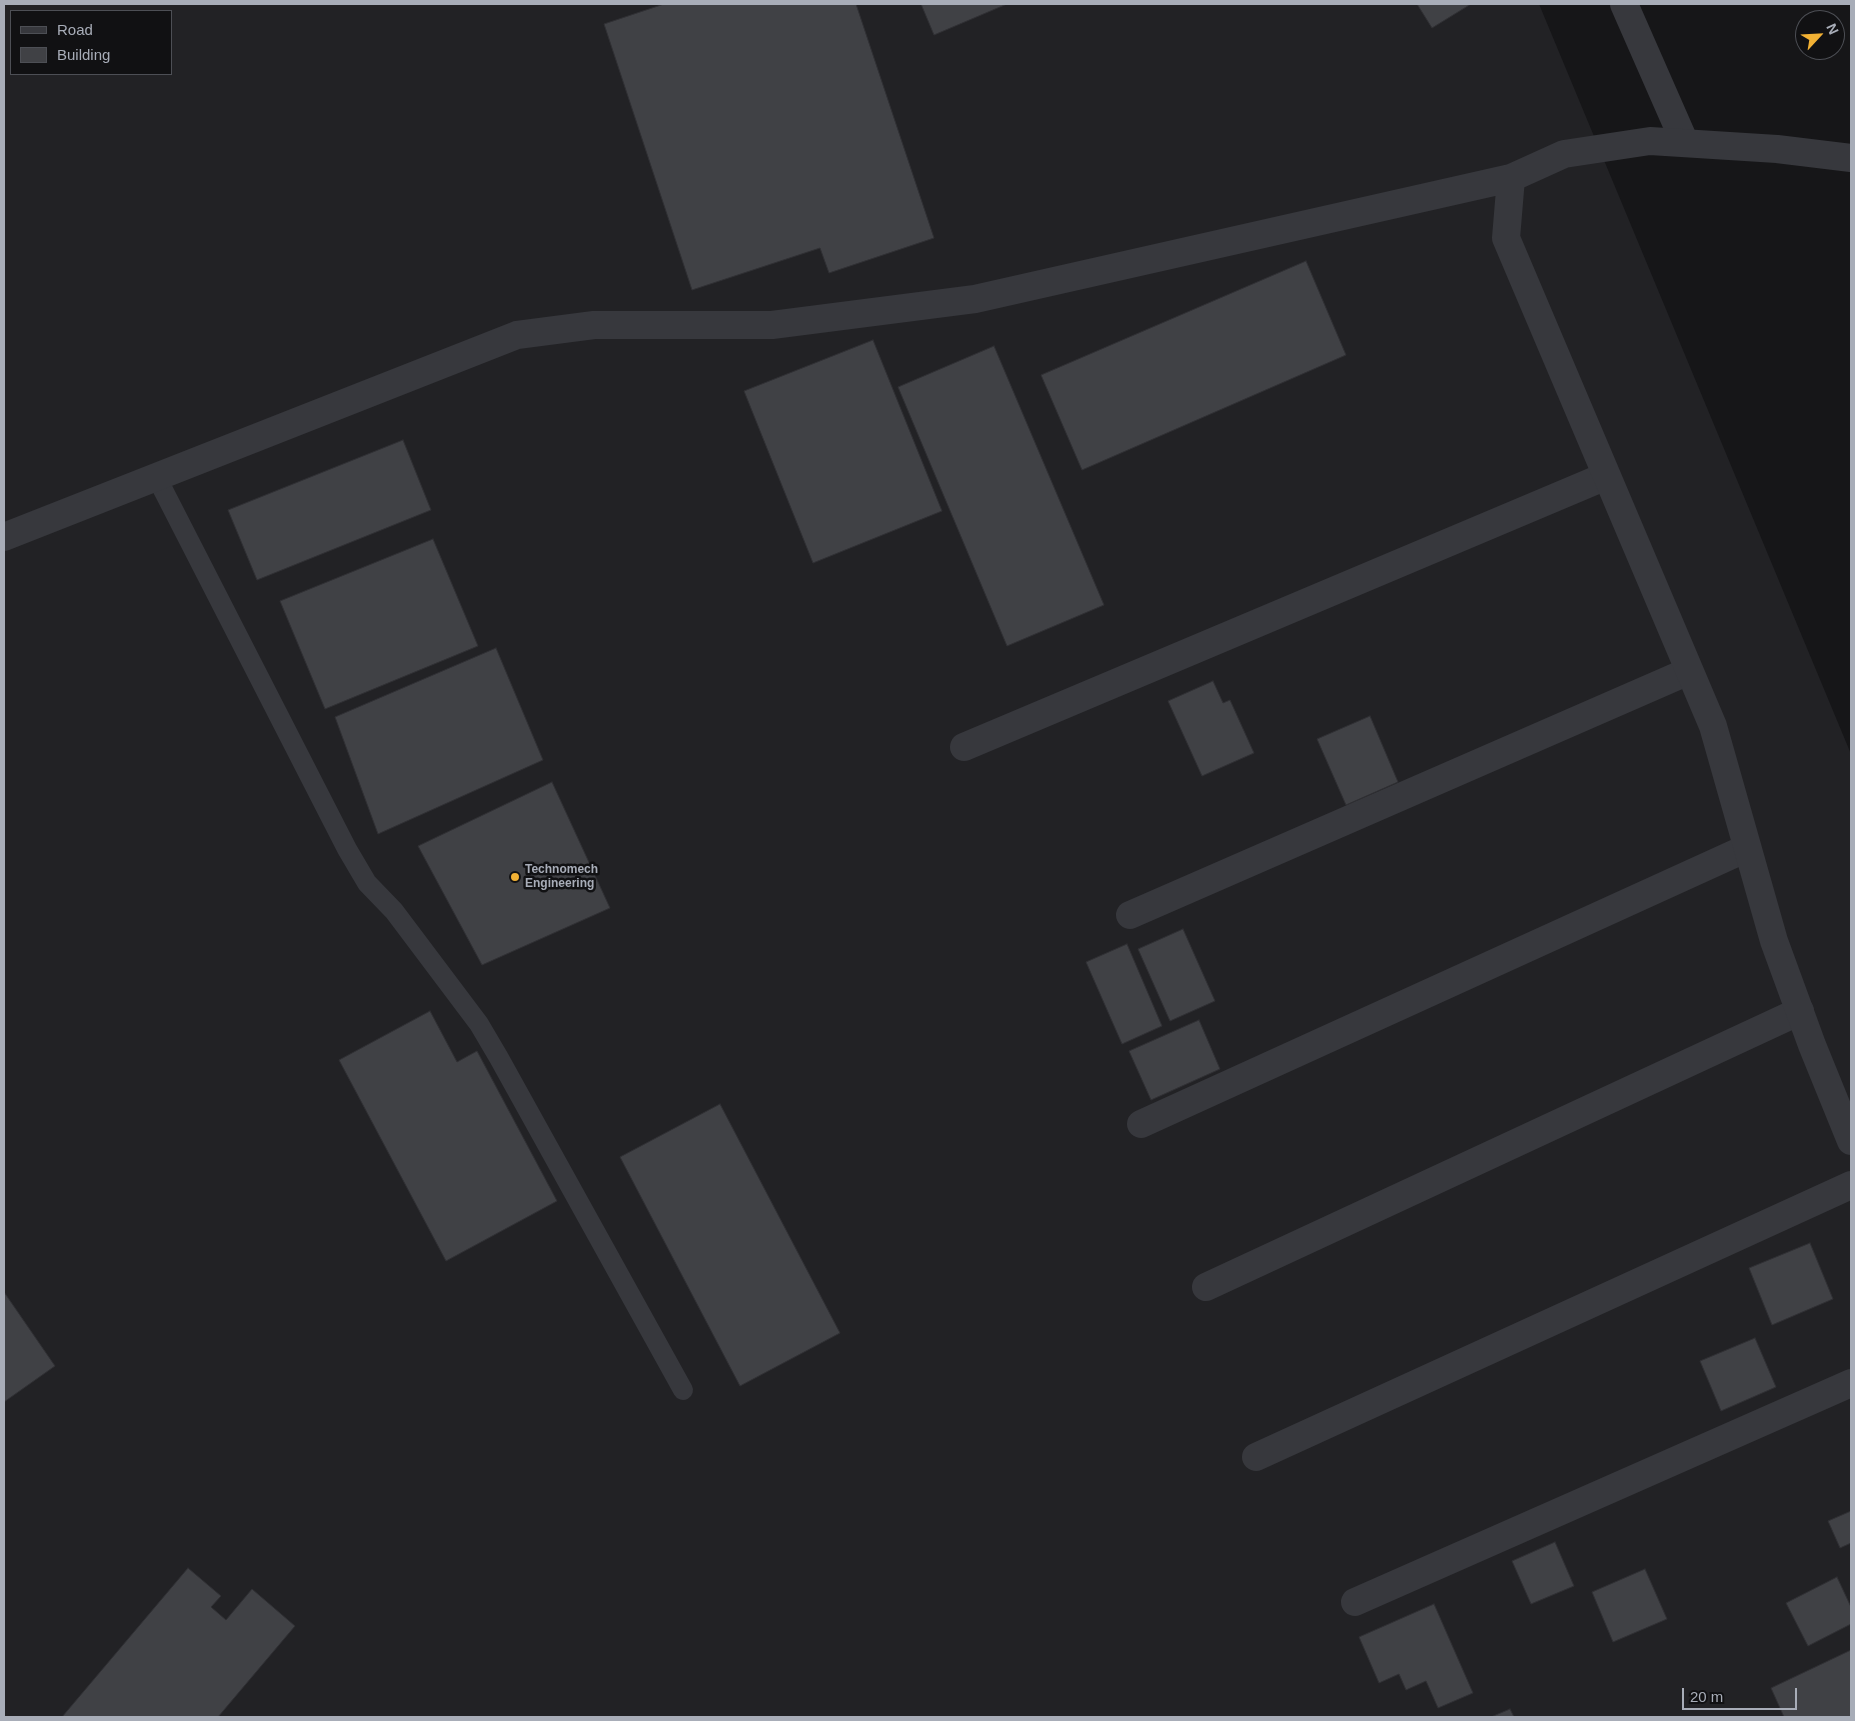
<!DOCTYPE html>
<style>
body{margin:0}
#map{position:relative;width:1855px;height:1721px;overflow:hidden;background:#161618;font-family:Arial,sans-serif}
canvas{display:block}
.frame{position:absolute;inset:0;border:5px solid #a8adb8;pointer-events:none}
.legend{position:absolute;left:10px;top:10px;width:162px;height:65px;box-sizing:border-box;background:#111113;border:1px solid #4d4f55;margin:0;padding:6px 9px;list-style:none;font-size:15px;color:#a8adb8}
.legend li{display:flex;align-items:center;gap:10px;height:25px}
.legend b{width:25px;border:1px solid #4d4f55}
.north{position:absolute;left:1795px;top:10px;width:50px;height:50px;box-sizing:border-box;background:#111113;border:1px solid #4d4f55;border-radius:50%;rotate:65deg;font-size:14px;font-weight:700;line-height:20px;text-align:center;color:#a8adb8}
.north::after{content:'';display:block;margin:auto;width:18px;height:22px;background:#f2b134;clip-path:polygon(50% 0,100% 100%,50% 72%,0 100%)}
.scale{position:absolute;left:1682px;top:1688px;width:115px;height:22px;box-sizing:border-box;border:2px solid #a8adb8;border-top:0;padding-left:6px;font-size:15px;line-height:18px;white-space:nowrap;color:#a8adb8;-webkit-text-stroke:4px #111113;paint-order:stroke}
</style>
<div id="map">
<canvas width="1855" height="1721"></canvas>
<div class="frame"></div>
<ul class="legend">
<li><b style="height:6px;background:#37383d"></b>Road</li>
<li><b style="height:14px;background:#404145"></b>Building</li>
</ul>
<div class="north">N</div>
<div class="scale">20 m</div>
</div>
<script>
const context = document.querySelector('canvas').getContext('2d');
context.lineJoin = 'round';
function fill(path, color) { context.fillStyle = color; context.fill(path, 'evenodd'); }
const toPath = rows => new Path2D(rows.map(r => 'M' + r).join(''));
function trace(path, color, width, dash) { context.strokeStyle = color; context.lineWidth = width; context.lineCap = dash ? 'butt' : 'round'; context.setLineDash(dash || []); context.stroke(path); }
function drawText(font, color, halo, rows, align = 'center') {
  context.font = font + ' Arial,sans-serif'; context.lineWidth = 5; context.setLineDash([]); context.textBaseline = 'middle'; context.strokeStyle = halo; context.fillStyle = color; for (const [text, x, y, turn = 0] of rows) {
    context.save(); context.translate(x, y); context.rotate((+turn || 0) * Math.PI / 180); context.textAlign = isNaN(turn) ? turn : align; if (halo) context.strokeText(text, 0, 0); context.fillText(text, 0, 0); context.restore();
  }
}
const built = toPath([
 [4,4,1539,4,1851,754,1851,1717,4,1717],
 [11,11,171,11,171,74,11,74]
]);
const building = toPath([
 [664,4,856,4,934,238,829,273,820,248,692,290,604,24,664,4],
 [921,4,1007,4,934,35,921,4],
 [1417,4,1471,4,1432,28,1417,4],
 [1306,261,1346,355,1082,470,1041,375,1306,261],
 [873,340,942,511,813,563,744,391,873,340],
 [994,346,1104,605,1007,646,898,387,994,346],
 [403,440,431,510,257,580,228,510,403,440],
 [433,539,478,646,325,709,280,601,433,539],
 [496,648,543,760,378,834,335,717,496,648],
 [1213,681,1223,703,1230,700,1254,753,1202,776,1168,701,1213,681],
 [1370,716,1398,782,1346,805,1317,739,1370,716],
 [552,782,610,908,482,965,418,846,552,782],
 [1183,929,1215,1001,1170,1021,1138,949,1183,929],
 [1127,944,1162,1026,1122,1044,1086,962,1127,944],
 [430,1011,457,1062,477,1051,557,1201,446,1261,339,1060,430,1011],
 [1199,1020,1220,1069,1151,1100,1129,1051,1199,1020],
 [720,1104,840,1333,740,1386,620,1157,720,1104],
 [1810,1243,1833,1299,1772,1325,1749,1268,1810,1243],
 [4,1292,55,1366,4,1402,4,1292],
 [1755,1338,1776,1387,1721,1411,1700,1361,1755,1338],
 [1851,1511,1851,1543,1840,1548,1828,1521,1851,1511],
 [1555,1542,1574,1586,1531,1604,1512,1561,1555,1542],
 [188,1568,221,1596,211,1607,226,1620,252,1589,295,1626,218,1717,62,1717,188,1568],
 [1645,1569,1667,1619,1613,1642,1592,1592,1645,1569],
 [1837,1577,1851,1607,1851,1624,1808,1646,1786,1603,1837,1577],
 [1434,1604,1473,1693,1438,1708,1426,1681,1406,1690,1399,1674,1379,1683,1359,1637,1434,1604],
 [1851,1650,1851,1717,1784,1717,1771,1688,1851,1650],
 [1510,1709,1514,1717,1491,1717,1510,1709]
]);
const service = toPath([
 [157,478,347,849,367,883,394,911,479,1024,499,1058,683,1390]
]);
const minor = toPath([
 [1624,4,1685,143],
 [964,747,1606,476],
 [1130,915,1689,671],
 [1141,1124,1747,848],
 [1206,1287,1800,1011],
 [1256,1457,1851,1185],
 [1355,1602,1851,1383]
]);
const tertiary = toPath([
 [1851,158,1777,149,1650,141,1564,154,1511,178,1506,238,1713,726,1774,941,1812,1045,1851,1141],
 [4,537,517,335,594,325,772,325,975,299,1511,178]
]);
const markers = [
 [515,877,5,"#f2b134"]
];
const poiNames = [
 ["Technomech",525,870],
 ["Engineering",525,884]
];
fill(built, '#222225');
fill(building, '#404145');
trace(building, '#303034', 1);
trace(service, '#37383d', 20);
trace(minor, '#37383d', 28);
trace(tertiary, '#37383d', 28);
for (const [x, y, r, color] of markers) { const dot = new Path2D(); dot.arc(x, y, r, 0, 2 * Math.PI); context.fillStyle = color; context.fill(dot); trace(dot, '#111113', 2); }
drawText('bold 12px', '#a8adb8', '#111113', poiNames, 'left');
</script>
